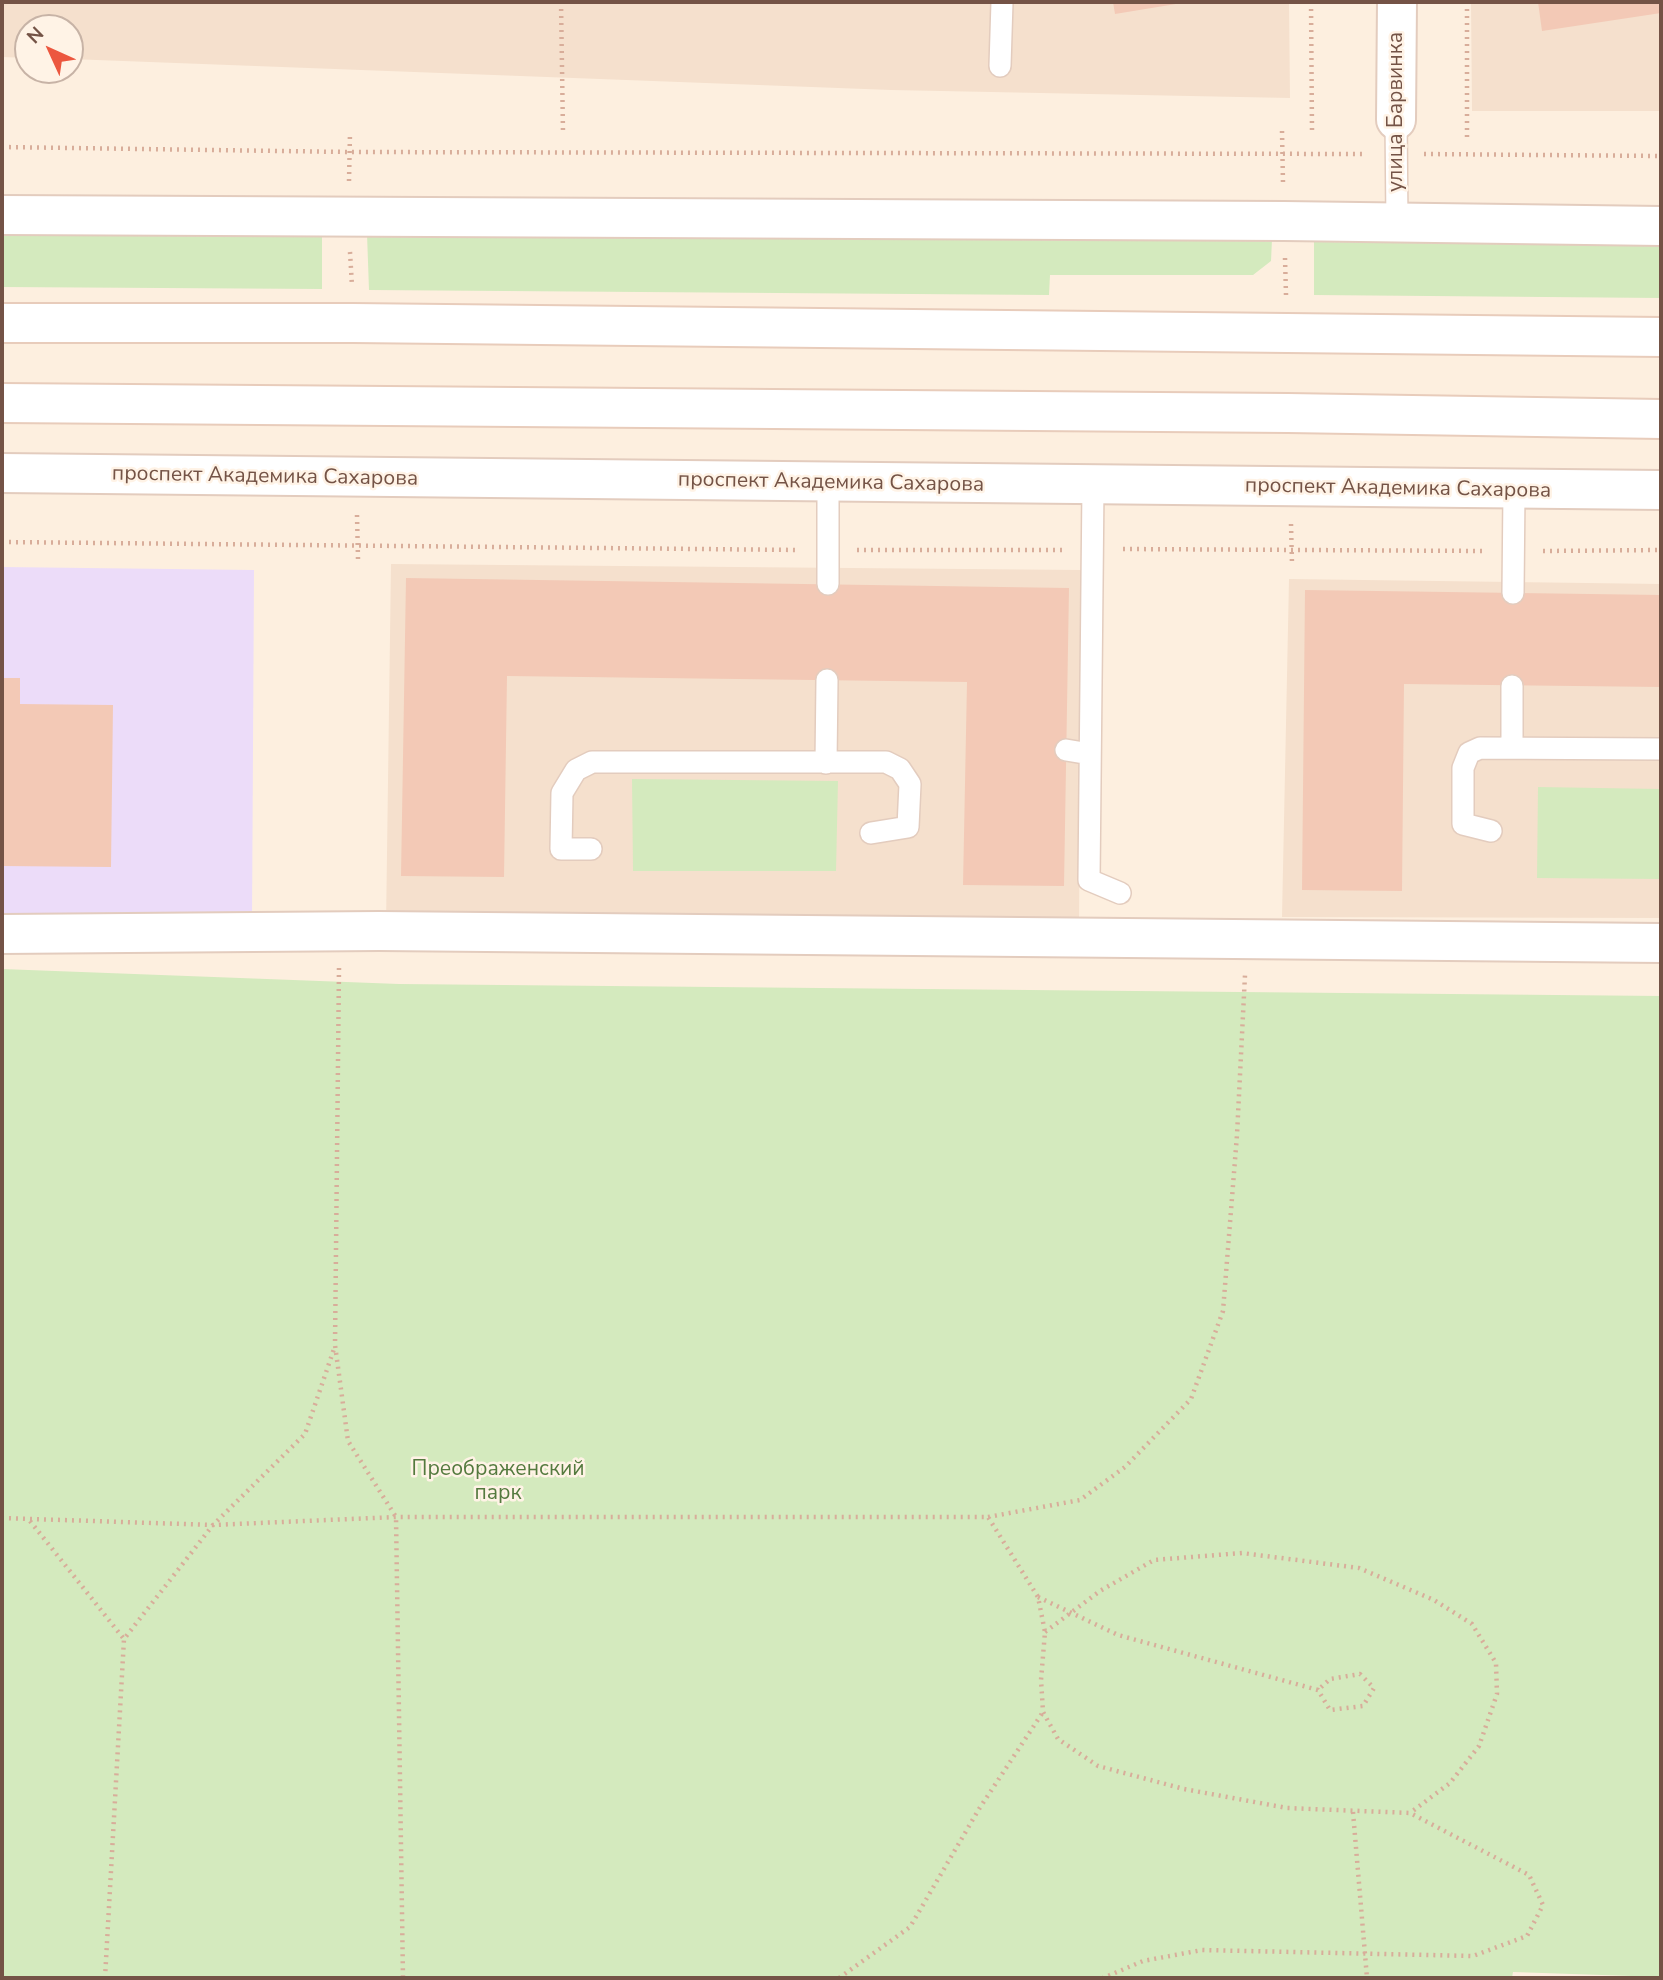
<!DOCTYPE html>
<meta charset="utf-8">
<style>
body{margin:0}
#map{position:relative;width:1663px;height:1980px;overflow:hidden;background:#fdefdf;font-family:"Nunito Sans",sans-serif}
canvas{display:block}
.frame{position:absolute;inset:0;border:4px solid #745346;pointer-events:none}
.north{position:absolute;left:14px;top:14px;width:70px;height:70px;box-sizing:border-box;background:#fff3e6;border:2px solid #c7b3a6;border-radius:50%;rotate:315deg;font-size:19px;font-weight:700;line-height:28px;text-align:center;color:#745346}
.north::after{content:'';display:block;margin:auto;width:24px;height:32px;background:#ec573f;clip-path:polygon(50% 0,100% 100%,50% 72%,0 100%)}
</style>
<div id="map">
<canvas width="1663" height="1980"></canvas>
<div class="frame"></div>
<div class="north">N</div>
</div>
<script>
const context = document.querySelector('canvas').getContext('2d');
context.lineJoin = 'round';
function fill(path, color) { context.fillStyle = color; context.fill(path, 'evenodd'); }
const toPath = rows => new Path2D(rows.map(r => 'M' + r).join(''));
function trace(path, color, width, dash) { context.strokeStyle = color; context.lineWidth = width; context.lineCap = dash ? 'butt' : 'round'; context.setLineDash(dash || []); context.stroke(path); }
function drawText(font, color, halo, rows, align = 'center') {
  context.font = font + ' "Nunito Sans",sans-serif'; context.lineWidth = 5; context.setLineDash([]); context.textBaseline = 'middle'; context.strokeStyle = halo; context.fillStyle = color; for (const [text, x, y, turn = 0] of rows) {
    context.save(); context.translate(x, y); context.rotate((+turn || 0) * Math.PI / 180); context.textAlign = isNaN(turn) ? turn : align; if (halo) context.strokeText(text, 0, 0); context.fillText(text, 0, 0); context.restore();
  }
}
const residential = toPath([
 [2,2,1289,2,1290,98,891,90,70,59,70,28,28,28,28,58,2,57],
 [1471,2,1661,2,1661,111,1472,111],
 [391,564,1081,570,1079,932,386,926],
 [1289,579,1661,584,1661,918,1282,917]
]);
const education = toPath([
 [2,567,254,570,252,922,2,921]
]);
const green = toPath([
 [2,230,322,231,322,289,2,287],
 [367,234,1272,239,1271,261,1253,275,1050,275,1049,295,369,290],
 [1314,242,1661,244,1661,298,1314,295],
 [632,779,838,781,836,871,633,871],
 [1538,787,1661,789,1661,879,1537,878],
 [2,969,399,984,1661,996,1661,1977,1513,1972,1512,1978,2,1978]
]);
const building = toPath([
 [1113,2,1182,2,1182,3,1115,14],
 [1538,2,1661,2,1661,13,1542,31],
 [406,578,1069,588,1064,886,963,885,967,682,507,676,504,877,401,876],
 [1305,590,1661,595,1661,687,1404,684,1402,891,1302,890],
 [2,678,20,678,20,704,113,705,111,867,2,866]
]);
const path = toPath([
 [561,2,563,133],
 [1311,2,1312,131],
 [1467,2,1467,137],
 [1282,131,1283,183],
 [2,147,350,152,1366,154],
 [1424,154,1661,156],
 [349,181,350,133],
 [350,252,352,286],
 [1285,258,1286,295],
 [357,515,358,559],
 [1291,524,1292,564],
 [2,542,799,550],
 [1123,549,1485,551],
 [857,550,1065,550],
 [1543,551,1661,550],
 [339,968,335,1345,348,1441,396,1517,403,1978],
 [988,1517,1080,1500,1125,1467,1191,1399,1223,1311,1237,1135,1245,975],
 [2,1518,213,1525,396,1517,988,1517,1038,1597,1045,1632,1041,1680,1043,1712,1058,1739,1098,1766,1184,1789,1287,1808,1410,1813,1529,1875,1543,1905,1527,1936,1473,1956,1202,1950,1143,1961,1103,1978],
 [30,1521,124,1639],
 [1038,1597,1118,1635,1318,1690,1330,1710,1363,1706,1374,1688,1360,1674,1330,1679,1318,1690],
 [1045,1632,1100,1591,1154,1560,1242,1553,1359,1568,1434,1600,1472,1624,1496,1663,1497,1694,1479,1746,1450,1783,1410,1813],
 [1353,1812,1367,1978],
 [105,1978,124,1639,213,1525,305,1434,335,1346],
 [839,1978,910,1927,979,1809,1043,1712]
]);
const lane = toPath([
 [1000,66,1002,2],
 [1396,120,1397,223],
 [1093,486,1089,880,1120,893],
 [828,584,828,483],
 [1513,593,1514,491],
 [1512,748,1512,686],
 [1066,750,1090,754],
 [826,763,827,680],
 [1491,831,1463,824,1463,768,1469,753,1480,748,1661,749],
 [591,849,561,849,562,793,576,770,592,762,886,762,900,769,910,784,908,827,871,833]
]);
const street = toPath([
 [1396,120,1397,2],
 [2,215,1284,221,1661,226],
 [2,473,1661,490],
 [2,934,379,931,1661,943]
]);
const secondary = toPath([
 [2,323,353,323,1661,337],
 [2,403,1288,413,1661,419]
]);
const streetNames = [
 ["улица Барвинка",1397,112,-90],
 ["проспект Академика Сахарова",265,477,1],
 ["проспект Академика Сахарова",831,483,1],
 ["проспект Академика Сахарова",1398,489,1]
];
const parkNames = [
 ["Преображенский",498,1470],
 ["парк",498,1494]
];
fill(residential, '#f5e0cd');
fill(education, '#ecdcf9');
fill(green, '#d4eabe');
fill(building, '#f3c9b6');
trace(lane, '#e3ccbe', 24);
trace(street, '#e3ccbe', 42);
trace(secondary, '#e8ccbb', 42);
trace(path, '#d8ad9a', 4.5, [2, 5]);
trace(lane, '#fff', 21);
trace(street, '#fff', 38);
trace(secondary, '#fff', 38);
drawText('21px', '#745346', '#fff3e6', streetNames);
drawText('21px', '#547a3e', '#fff3e6', parkNames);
</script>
